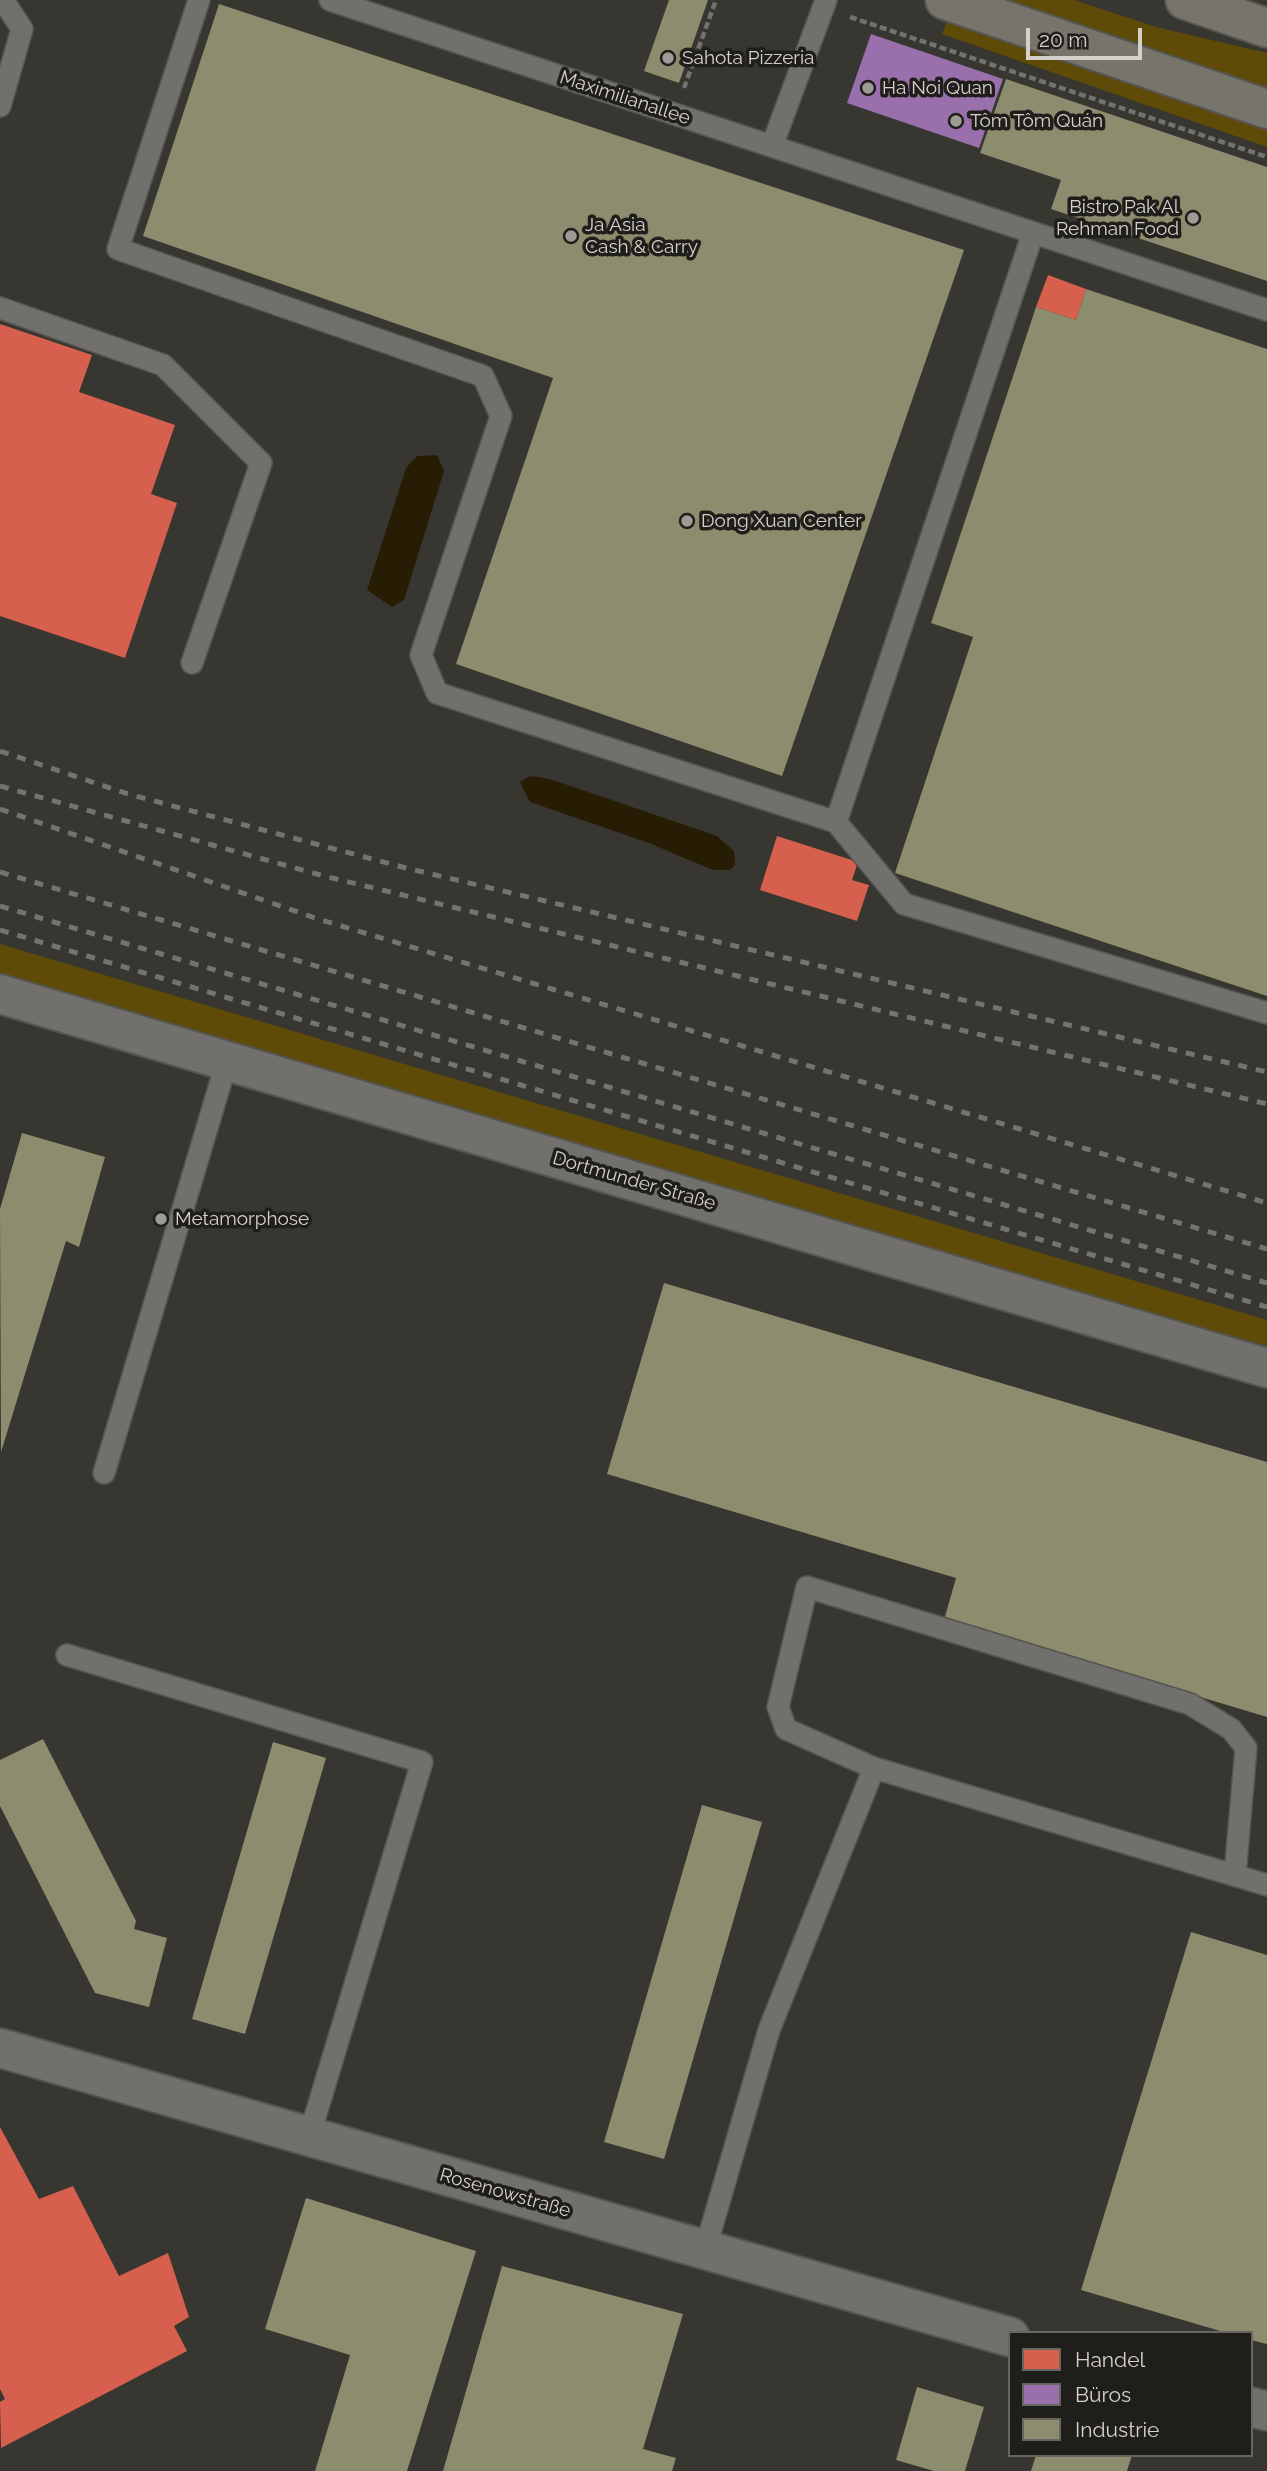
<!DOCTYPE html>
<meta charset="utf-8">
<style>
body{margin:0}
#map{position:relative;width:1267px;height:2471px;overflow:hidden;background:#373630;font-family:Raleway,sans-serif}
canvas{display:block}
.legend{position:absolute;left:1008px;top:2331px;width:245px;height:126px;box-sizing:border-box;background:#201e1a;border:2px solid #686661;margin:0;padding:9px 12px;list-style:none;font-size:21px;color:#d4d1cb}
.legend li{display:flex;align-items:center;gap:14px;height:35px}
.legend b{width:35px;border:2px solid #686661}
.scale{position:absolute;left:1026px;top:28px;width:116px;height:32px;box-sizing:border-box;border:4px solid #d4d1cb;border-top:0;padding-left:9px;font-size:21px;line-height:24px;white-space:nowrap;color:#d4d1cb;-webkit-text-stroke:5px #201e1a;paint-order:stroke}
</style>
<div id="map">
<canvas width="1267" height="2471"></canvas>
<ul class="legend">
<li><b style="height:19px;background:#d6604d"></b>Handel</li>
<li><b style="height:19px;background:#9970ab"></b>Büros</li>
<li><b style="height:19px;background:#8c8c6e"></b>Industrie</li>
</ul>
<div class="scale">20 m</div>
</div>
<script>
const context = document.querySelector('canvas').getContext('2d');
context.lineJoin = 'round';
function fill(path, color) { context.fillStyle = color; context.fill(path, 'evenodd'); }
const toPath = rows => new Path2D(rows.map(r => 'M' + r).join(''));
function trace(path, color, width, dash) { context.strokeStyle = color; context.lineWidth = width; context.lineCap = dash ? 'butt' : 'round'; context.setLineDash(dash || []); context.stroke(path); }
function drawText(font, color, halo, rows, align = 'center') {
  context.font = font + ' Raleway,sans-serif'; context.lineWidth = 7; context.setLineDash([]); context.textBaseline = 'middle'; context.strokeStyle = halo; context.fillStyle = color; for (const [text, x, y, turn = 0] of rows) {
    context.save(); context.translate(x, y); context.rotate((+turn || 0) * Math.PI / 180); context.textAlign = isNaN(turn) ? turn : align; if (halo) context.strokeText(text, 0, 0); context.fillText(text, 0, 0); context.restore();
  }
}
const green = toPath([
 [1005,0,1074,0,1156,27,1267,53,1267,89],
 [947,21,1267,129,1267,147,942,34],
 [0,944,1267,1320,1267,1347,0,974]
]);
const water = toPath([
 [437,455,444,471,404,600,392,607,367,590,406,468,417,456],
 [530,776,550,779,717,836,734,851,735,865,730,870,713,870,649,843,530,802,520,782]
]);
const shops = toPath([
 [1048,275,1086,289,1076,320,1036,307],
 [0,324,92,355,79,392,175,425,151,494,177,503,125,658,0,616],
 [777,836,858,862,852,880,869,885,857,921,760,890],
 [0,2127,39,2199,73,2186,119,2276,168,2253,189,2317,174,2326,187,2351,1,2448,0,2402,5,2399,0,2389]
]);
const offices = toPath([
 [871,34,1003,79,979,148,847,103]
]);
const industry = toPath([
 [669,0,708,0,679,83,644,71],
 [219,4,964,250,782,776,456,664,553,378,143,236],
 [1006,79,1267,167,1267,281,1051,209,1061,180,980,153],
 [1086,289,1267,349,1267,996,895,873,973,637,931,623,1036,307,1076,320],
 [22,1133,105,1157,79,1247,66,1241,1,1452,0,1209],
 [664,1283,1267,1462,1267,1717,944,1620,956,1578,607,1474],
 [43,1739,136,1921,134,1929,167,1938,149,2007,95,1993,0,1806,0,1760],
 [273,1742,326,1758,245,2034,192,2019],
 [702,1805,762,1822,664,2159,604,2142],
 [1191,1932,1267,1955,1267,2344,1251,2340,1251,2333,1227,2333,1081,2290],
 [306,2198,476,2251,407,2471,315,2471,350,2355,265,2329],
 [502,2266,683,2314,643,2449,676,2458,672,2471,443,2471],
 [917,2387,984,2407,965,2471,934,2471,896,2460],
 [1036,2455,1132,2455,1127,2471,1031,2471]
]);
const path = toPath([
 [850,17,1267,157],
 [684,88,716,0]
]);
const service = toPath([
 [199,0,118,249,483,376,501,416,421,655,437,693,836,822,1033,233],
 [330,0,1267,310],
 [0,106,22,29,3,0],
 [772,146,826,0],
 [0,308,163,365,261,463,192,663],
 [836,822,904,904,1267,1013],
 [104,1473,227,1061],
 [67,1655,422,1762,309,2137],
 [874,1768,1267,1885],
 [705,2250,769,2030,874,1768,786,1729,778,1707,807,1587,1190,1704,1231,1729,1246,1748,1235,1875]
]);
const minor = toPath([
 [0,994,1267,1368],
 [0,2048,1010,2337],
 [1251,2407,1267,2411]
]);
const primary = toPath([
 [945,0,1267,109],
 [1185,0,1267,28]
]);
const rail = toPath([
 [0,751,128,794,406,868,1267,1072],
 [0,786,324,876,1267,1104],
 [0,809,318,919,1267,1203],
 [0,872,1267,1249],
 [0,906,1267,1283],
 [0,930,1267,1307]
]);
const markers = [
 [668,58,7,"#9d9b95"],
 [868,88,7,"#9d9b95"],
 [956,121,7,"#9d9b95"],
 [1193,218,7,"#9d9b95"],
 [571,236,7,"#9d9b95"],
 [687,521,7,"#9d9b95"],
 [161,1219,7,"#9d9b95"]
];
const poiNames = [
 ["Sahota Pizzeria",682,58],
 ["Ha Noi Quan",882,88],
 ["Tôm Tôm Quán",970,121],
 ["Bistro Pak Al",1179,207,"right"],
 ["Rehman Food",1179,229,"right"],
 ["Ja Asia",585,225],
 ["Cash & Carry",585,247],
 ["Dong Xuan Center",701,521],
 ["Metamorphose",175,1219]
];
const streetNames = [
 ["Maximilianallee",625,98,18],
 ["Dortmunder Straße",634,1181,16],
 ["Rosenowstraße",505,2193,16]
];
fill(green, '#5e4b08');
fill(water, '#271d04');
fill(shops, '#d6604d');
fill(offices, '#9970ab');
fill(industry, '#8c8c6e');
trace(service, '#55544f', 24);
trace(minor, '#55544f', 42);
trace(primary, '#55544f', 42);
trace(path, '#73726e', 4.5, [7, 3.5]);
trace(service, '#71706c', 21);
trace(minor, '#71706c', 38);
trace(primary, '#77746c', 38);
trace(rail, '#74736f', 5, [9, 9]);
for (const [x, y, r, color] of markers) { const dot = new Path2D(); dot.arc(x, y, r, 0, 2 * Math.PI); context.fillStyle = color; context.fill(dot); trace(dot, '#201e1a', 2.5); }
drawText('19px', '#d4d1cb', '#201e1a', poiNames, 'left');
drawText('19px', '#d4d1cb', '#201e1a', streetNames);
</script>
